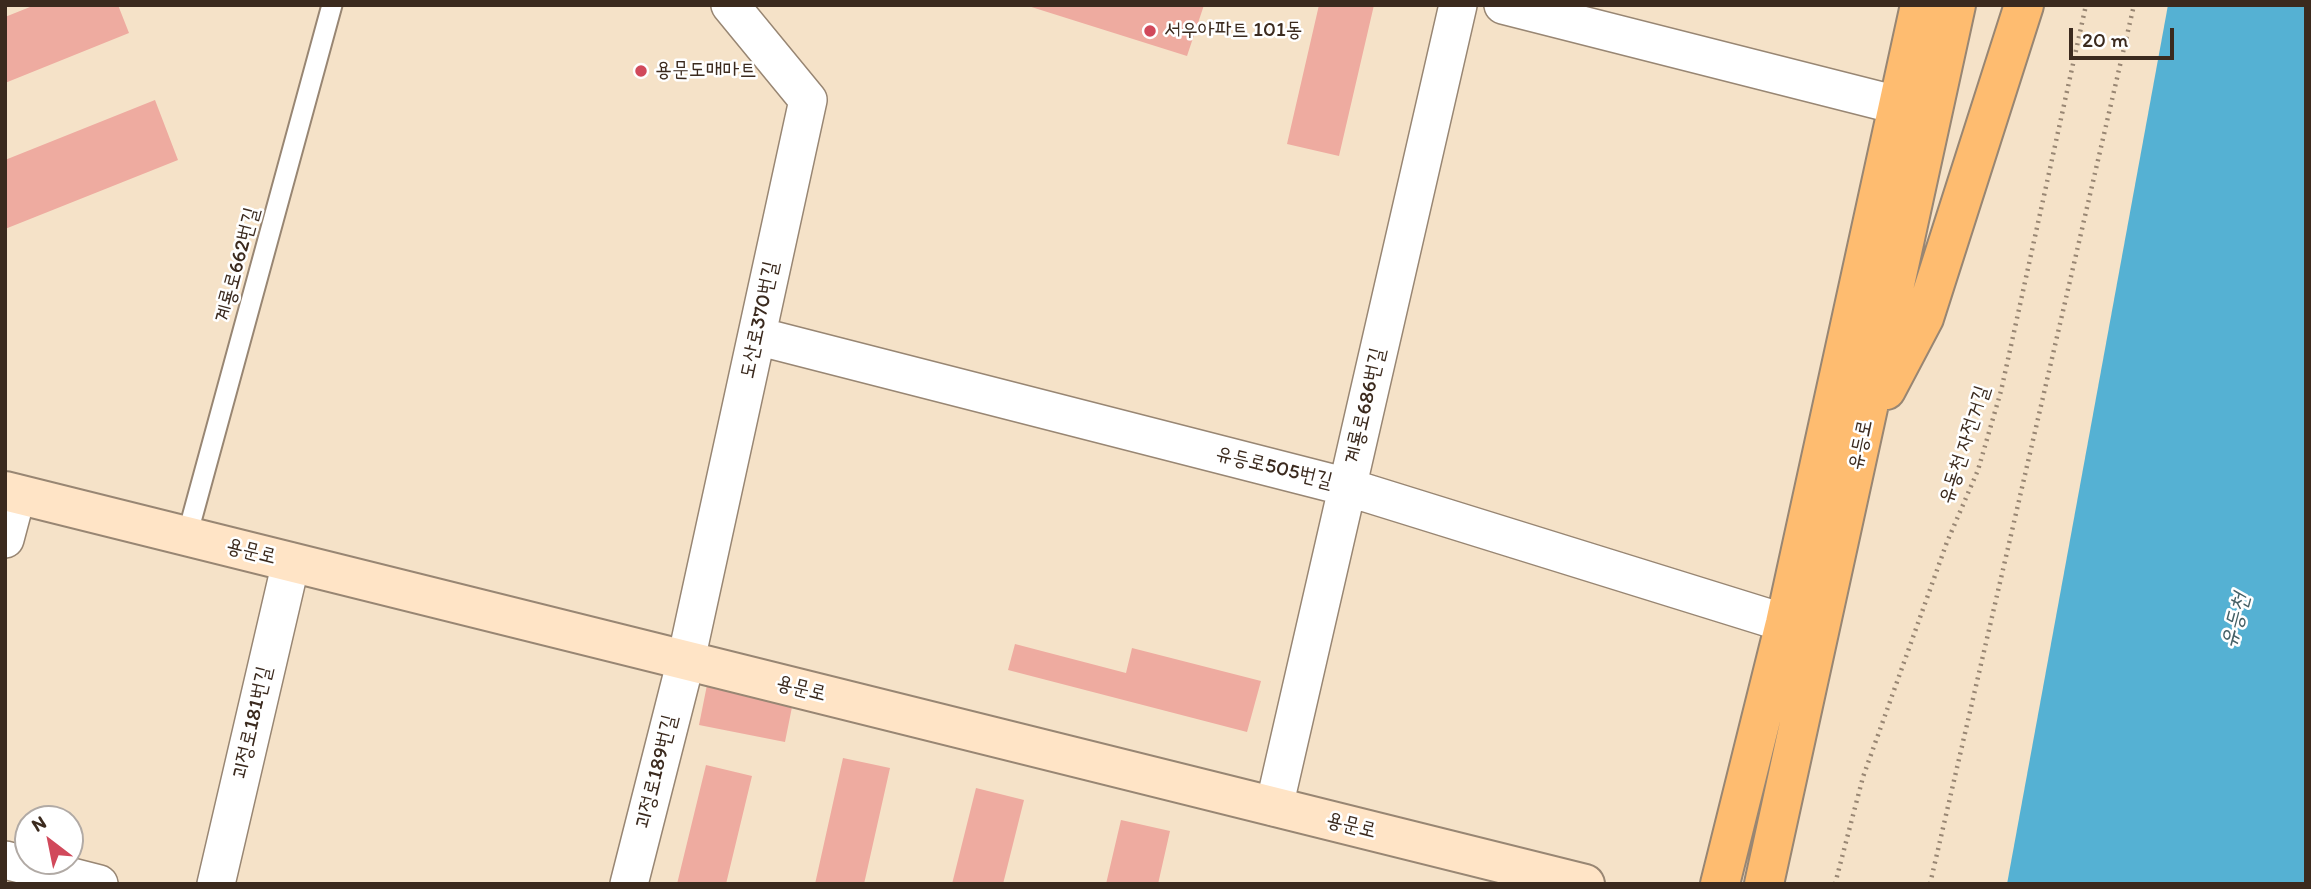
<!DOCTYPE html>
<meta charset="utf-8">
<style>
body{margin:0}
#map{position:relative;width:2311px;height:889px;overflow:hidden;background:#f5e2c8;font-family:Itim,sans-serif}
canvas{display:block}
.frame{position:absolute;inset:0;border:7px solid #3b2a1e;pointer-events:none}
.north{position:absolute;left:14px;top:805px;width:70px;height:70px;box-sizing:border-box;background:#fff;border:2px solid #b1aaa5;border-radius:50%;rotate:328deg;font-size:19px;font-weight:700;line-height:28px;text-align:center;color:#3b2a1e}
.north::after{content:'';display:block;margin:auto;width:24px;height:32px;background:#d1495b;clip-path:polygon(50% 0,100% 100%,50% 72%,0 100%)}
.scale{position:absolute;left:2069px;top:28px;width:105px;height:32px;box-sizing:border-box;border:4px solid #3b2a1e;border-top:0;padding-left:9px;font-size:21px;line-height:24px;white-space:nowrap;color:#3b2a1e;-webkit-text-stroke:5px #fff;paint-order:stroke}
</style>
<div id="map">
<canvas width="2311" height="889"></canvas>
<div class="frame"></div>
<div class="north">N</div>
<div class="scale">20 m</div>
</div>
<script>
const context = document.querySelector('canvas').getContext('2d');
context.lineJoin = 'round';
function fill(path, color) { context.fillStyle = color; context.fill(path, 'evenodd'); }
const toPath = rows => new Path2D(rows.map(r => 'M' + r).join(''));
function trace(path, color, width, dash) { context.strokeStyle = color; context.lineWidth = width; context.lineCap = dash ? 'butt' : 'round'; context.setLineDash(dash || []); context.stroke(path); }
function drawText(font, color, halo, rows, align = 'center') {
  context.font = font + ' Itim,"Poor Story",sans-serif'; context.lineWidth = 5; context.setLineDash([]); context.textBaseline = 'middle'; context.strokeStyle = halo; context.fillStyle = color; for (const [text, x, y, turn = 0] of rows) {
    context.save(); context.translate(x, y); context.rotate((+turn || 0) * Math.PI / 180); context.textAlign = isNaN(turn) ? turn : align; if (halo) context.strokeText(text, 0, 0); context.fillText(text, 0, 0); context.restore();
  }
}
const water = toPath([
 [2168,5,2306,5,2306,884,2007,884]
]);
const building = toPath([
 [35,5,118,5,129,33,5,83,5,17],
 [1025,5,1204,5,1187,56],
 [1319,5,1374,5,1339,156,1287,144],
 [155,100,178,160,5,229,5,160],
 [1015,644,1126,673,1132,648,1261,681,1247,732,1008,670],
 [707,685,793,702,785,742,699,725],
 [843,758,890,768,864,884,815,884],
 [706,765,752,776,726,884,677,884],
 [976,788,1024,800,1003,884,952,884],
 [1121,820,1170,831,1158,884,1106,884]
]);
const path = toPath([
 [1835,884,1863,777,1947,542,1978,470,2001,391,2086,5],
 [1930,884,2134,5]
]);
const lane = toPath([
 [187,536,332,5]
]);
const street = toPath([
 [1503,5,1897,105],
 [757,336,1347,487,1785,623],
 [5,539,17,494],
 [1274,807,1458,5],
 [5,860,99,884],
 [216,884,291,562],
 [629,884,686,660,808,100,730,5]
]);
const secondary = toPath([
 [5,491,1585,884]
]);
const primary = toPath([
 [1886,390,1924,318,2024,5],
 [1720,884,1785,623,1920,5],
 [1764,884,1956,5]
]);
const markers = [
 [1150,31,7,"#d1495b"],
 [641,71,7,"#d1495b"]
];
const poiNames = [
 ["서우아파트 101동",1164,31],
 ["용문도매마트",655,71]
];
const streetNames = [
 ["계룡로662번길",238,265,-75],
 ["도산로370번길",760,320,-78],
 ["계룡로686번길",1366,406,-77],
 ["유등로",1861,445,-78],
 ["유동천 자전거길",1965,445,-72],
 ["유등로505번길",1274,468,14],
 ["용문로",251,552,14],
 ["용문로",801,689,14],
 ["괴정로181번길",253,723,-77],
 ["괴정로189번길",657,772,-76],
 ["용문로",1351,826,14]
];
const waterNames = [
 ["유등천",2236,621,-75]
];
fill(water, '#55b1d3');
fill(building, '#eeaba0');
trace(lane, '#988673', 23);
trace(street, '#988673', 40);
trace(secondary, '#988673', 42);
trace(primary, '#988673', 42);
trace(path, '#988673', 4.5, [2, 5]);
trace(lane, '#fff', 19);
trace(street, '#fff', 37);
trace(secondary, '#ffe4c6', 38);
trace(primary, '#febc70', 38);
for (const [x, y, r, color] of markers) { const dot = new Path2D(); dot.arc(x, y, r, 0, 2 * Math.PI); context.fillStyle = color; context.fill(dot); trace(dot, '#fff', 2.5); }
drawText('21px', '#3b2a1e', '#fff', poiNames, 'left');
drawText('21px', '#3b2a1e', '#fff', streetNames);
drawText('italic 23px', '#456066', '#fff', waterNames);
</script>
